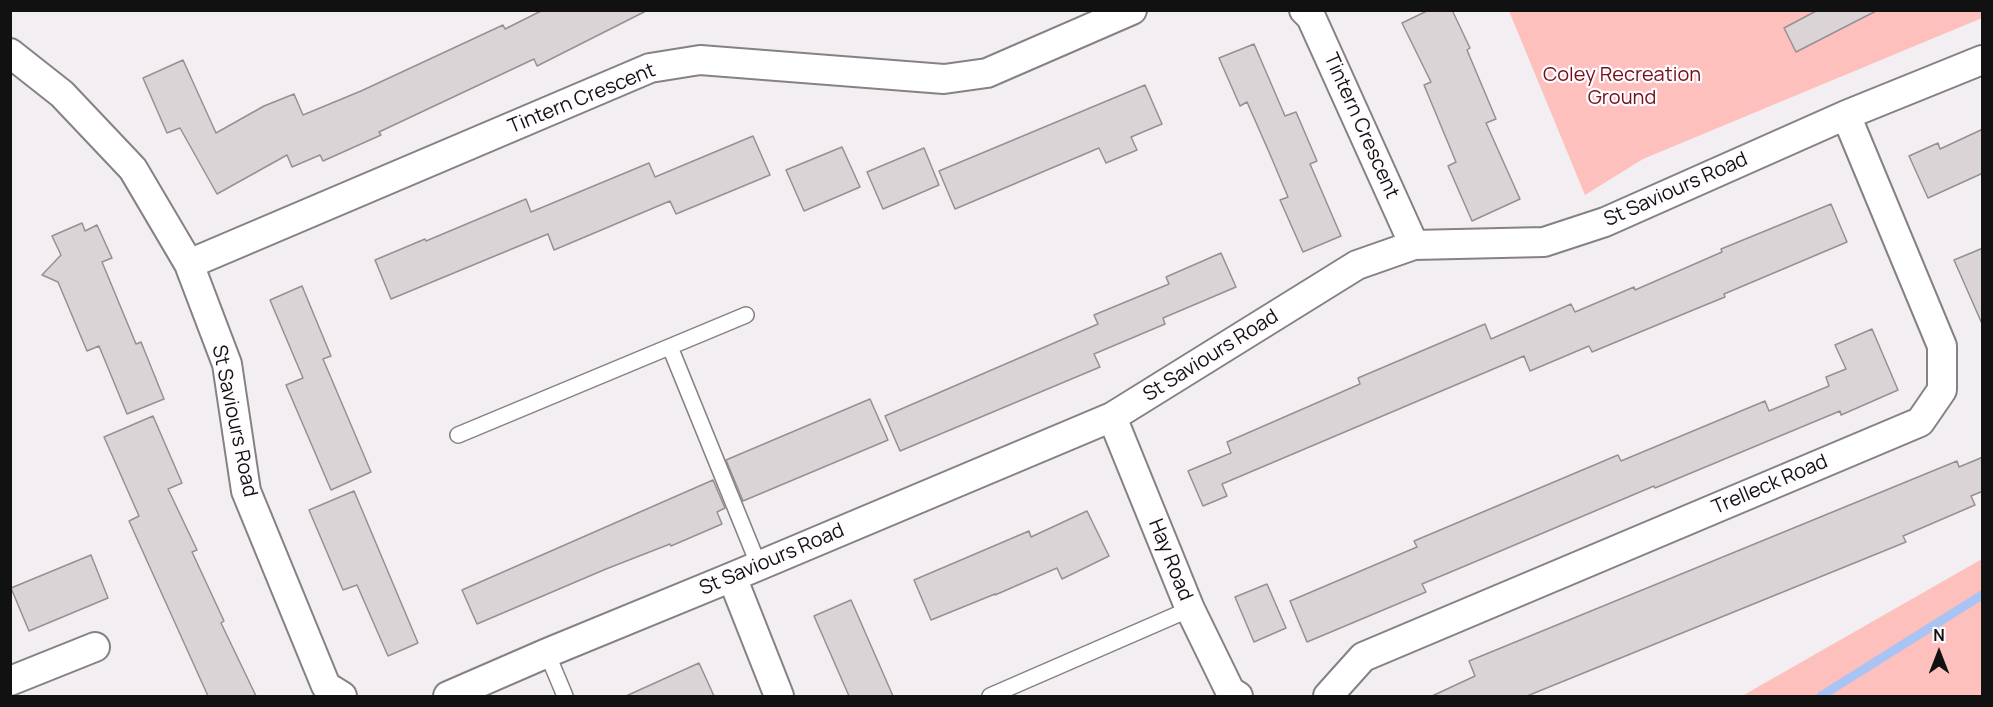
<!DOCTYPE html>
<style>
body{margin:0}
#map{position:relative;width:1993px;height:707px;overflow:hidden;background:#f2eef2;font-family:Manrope,sans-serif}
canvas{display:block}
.frame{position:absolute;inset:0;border:12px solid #121112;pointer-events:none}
.north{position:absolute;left:1909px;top:623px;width:60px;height:60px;-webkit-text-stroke:4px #fffbff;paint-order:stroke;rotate:0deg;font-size:16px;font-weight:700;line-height:24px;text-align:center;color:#121112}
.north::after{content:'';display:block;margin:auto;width:21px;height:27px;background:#121112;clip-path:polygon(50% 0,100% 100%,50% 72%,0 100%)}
</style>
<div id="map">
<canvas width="1993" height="707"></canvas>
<div class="frame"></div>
<div class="north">N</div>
</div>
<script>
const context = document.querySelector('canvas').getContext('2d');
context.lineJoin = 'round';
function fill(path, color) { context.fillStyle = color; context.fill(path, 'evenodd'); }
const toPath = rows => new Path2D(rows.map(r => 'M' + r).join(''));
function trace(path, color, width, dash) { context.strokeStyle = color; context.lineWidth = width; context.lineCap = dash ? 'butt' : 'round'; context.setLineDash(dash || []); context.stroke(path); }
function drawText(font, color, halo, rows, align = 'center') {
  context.font = font + ' Manrope,sans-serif'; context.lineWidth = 4.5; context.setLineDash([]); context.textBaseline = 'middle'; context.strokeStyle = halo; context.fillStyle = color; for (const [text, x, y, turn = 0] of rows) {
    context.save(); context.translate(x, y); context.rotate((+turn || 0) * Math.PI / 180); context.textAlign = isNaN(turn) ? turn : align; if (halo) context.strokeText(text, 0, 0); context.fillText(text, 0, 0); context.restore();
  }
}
const green = toPath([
 [1982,10,1982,18,1643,159,1585,195,1509,11],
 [1982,559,1982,696,1742,696]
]);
const stream = toPath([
 [1821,696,1982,595]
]);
const building = toPath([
 [543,10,648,10,537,66,534,59,379,132,381,135,323,161,320,155,292,167,287,155,217,194,180,128,167,133,143,78,183,60,216,133,264,106,294,94,303,115,361,91,503,25,505,29,543,10],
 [1429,10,1452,10,1470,48,1467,50,1496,119,1486,123,1520,199,1472,221,1448,166,1456,162,1424,85,1431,82,1402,23,1429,10],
 [1818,10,1878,10,1796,52,1784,28,1818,10],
 [1254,44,1285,116,1296,112,1317,161,1310,164,1341,236,1303,252,1280,200,1288,197,1269,152,1247,102,1240,106,1219,58,1254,44],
 [1145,85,1162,124,1131,137,1137,150,1106,163,1099,148,955,209,939,171,1145,85],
 [1983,129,1983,173,1928,198,1909,156,1938,143,1940,149,1983,129],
 [753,136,770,175,676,214,670,201,554,250,548,234,391,299,375,260,425,239,426,241,526,199,531,212,649,163,655,177,753,136],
 [842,147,860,187,804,211,786,170,842,147],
 [924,148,939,185,883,209,867,172,924,148],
 [1831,204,1847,242,1724,294,1725,297,1698,308,1592,352,1589,346,1530,371,1524,356,1222,484,1227,496,1203,506,1188,471,1231,453,1227,442,1360,384,1358,378,1485,324,1491,339,1571,304,1575,312,1634,287,1635,290,1722,252,1721,249,1831,204],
 [82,223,85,231,97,225,112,258,102,262,136,344,141,342,164,399,127,414,99,346,87,351,58,282,42,275,61,255,52,236,82,223],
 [1983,248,1983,326,1954,260,1983,248],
 [1221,253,1236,287,1163,318,1165,324,1094,354,1100,367,900,451,885,416,1098,324,1094,315,1169,284,1166,277,1221,253],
 [302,286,331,356,323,359,371,472,331,490,286,385,303,378,270,300,302,286],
 [1872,329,1898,390,1841,415,1840,411,1655,488,1654,486,1465,566,1422,584,1426,592,1307,642,1290,601,1417,547,1414,541,1618,455,1621,461,1765,401,1769,411,1829,386,1826,377,1846,369,1835,345,1872,329],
 [870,399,888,440,743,501,726,460,870,399],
 [153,416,182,483,168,489,197,550,192,552,224,621,221,623,256,696,208,696,129,521,139,516,104,437,153,416],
 [1983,457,1983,491,1971,496,1975,505,1903,536,1906,542,1527,696,1432,696,1475,676,1469,661,1957,461,1959,467,1983,457],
 [713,480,725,508,717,512,722,524,671,546,670,544,606,569,477,624,462,590,713,480],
 [354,491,418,643,388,656,357,585,343,590,309,510,354,491],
 [1087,511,1109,556,1062,579,1057,568,995,595,995,594,931,620,914,580,1029,531,1031,537,1087,511],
 [91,555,108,598,29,631,11,588,91,555],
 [1267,584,1286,628,1254,642,1235,597,1267,584],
 [851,600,893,696,849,696,814,616,851,600],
 [699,663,714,696,626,696,699,663]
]);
const service = toPath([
 [670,347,759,566],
 [458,435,746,315],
 [547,653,565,696],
 [990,696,1190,609]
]);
const minor = toPath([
 [1304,10,1311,17,1414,245],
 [10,53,62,94,133,169,189,264,227,364,246,491,326,686,342,696],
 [189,264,650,68,700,60,944,79,987,73,1132,10],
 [1112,417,1190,609,1230,691,1238,696],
 [732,577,779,696],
 [10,681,95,647],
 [448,696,547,653,732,577,1112,417,1357,265,1414,245,1544,242,1605,222,1846,115,1982,60],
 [1328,696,1363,657,1920,422,1942,390,1942,346,1846,115]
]);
const parkNames = [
 ["Coley Recreation",1622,75],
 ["Ground",1622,98]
];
const streetNames = [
 ["Tintern Crescent",582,99,-22],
 ["Tintern Crescent",1361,126,66],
 ["St Saviours Road",1676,190,-24],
 ["St Saviours Road",1211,356,-32],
 ["St Saviours Road",234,421,78],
 ["Trelleck Road",1770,485,-23],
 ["St Saviours Road",772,560,-23],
 ["Hay Road",1170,560,68]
];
fill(green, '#fec0bc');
trace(stream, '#a8c4f5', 9);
fill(building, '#dad4d6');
trace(building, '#969092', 1.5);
trace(service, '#858185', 18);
trace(minor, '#858185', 32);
trace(service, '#fff', 15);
trace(minor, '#fff', 28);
drawText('20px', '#6f121a', '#fffbff', parkNames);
drawText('20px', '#121112', '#fffbff', streetNames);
</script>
